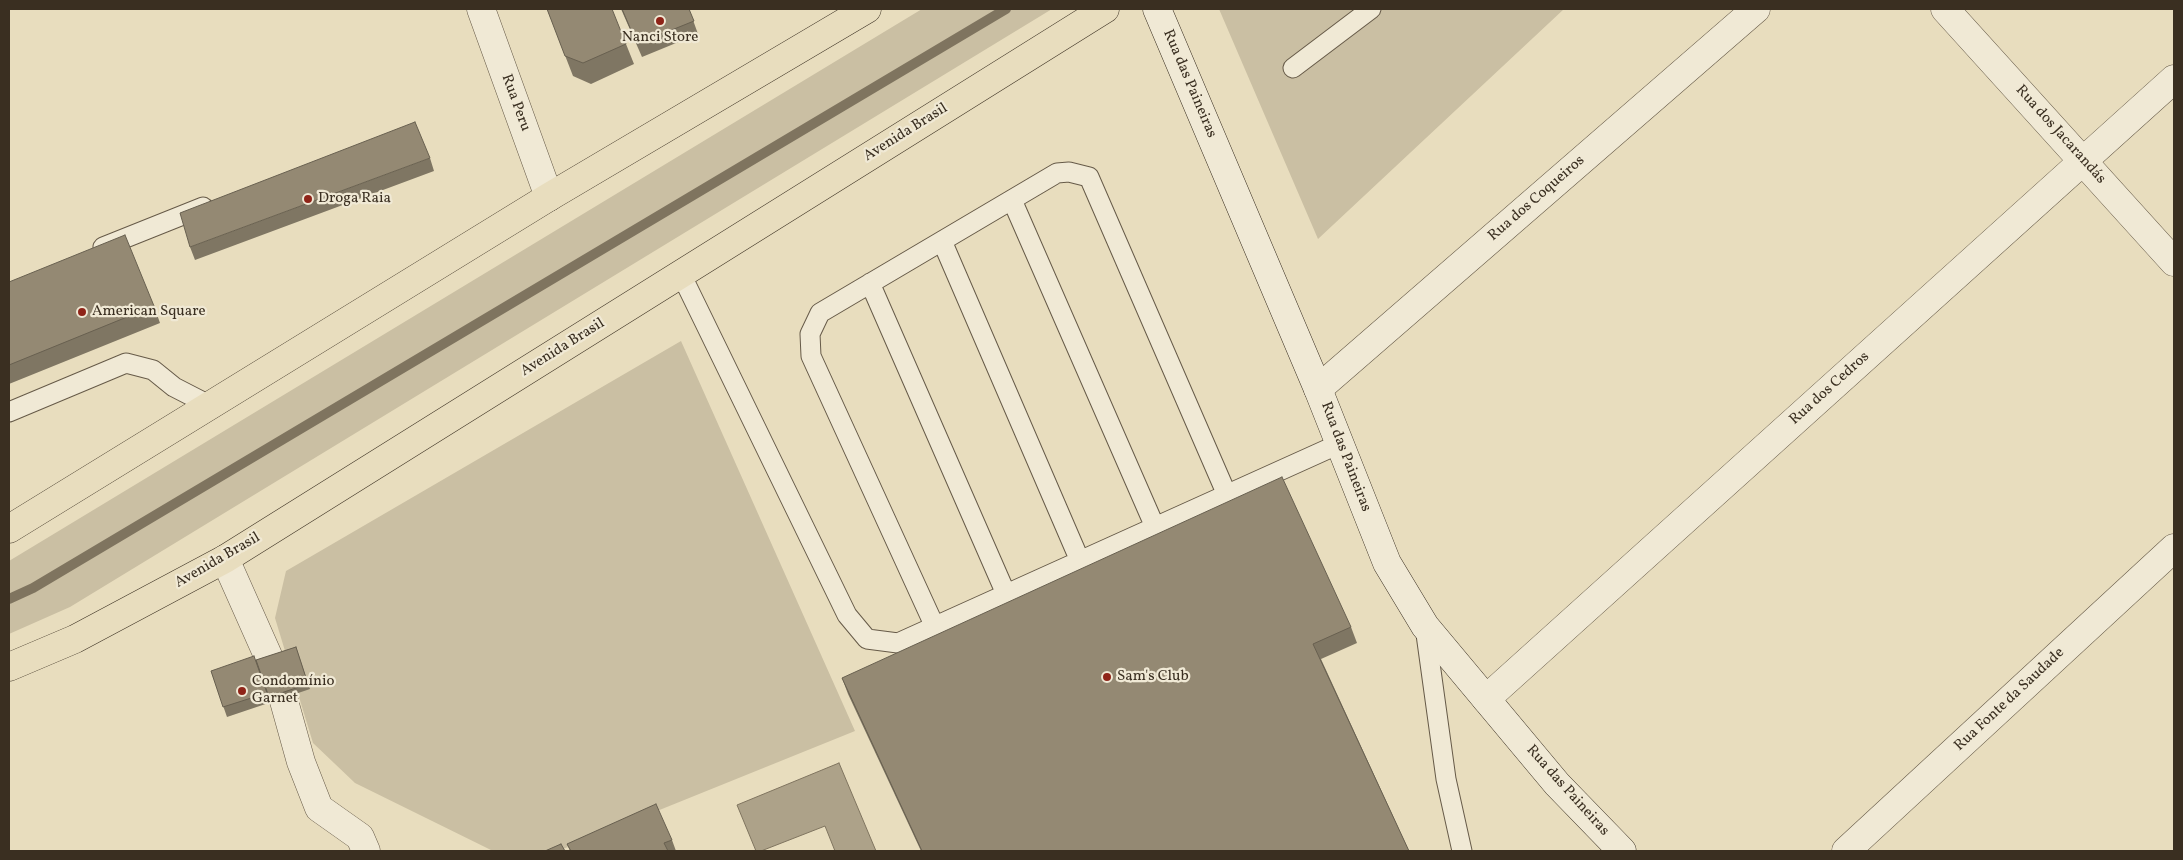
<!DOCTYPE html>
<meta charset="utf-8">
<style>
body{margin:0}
#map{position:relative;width:2183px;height:860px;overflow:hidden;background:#e8ddbe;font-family:Vollkorn,serif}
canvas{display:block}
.frame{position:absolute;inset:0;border:10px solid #3a2f21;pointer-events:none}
</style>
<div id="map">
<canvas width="2183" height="860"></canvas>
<div class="frame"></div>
</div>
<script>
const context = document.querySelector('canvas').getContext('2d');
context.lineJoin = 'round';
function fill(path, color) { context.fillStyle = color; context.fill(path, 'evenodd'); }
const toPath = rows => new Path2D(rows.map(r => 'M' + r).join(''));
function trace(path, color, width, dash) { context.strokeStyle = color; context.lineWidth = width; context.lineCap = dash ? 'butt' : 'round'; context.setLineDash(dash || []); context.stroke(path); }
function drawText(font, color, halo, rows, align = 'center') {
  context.font = font + ' Vollkorn,serif'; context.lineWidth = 4.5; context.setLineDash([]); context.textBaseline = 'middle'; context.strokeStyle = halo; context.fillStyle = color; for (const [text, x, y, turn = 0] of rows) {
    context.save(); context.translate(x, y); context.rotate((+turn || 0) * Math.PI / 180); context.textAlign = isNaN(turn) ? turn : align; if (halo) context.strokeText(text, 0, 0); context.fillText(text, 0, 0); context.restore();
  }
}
const green = toPath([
 [922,9,1052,9,70,607,9,634,9,561],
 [1219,9,1564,9,1318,239],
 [681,341,855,731,558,851,493,851,355,783,313,743,275,618,286,571]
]);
const water = toPath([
 [839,763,876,851,835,851,825,826,761,851,756,851,737,805,839,763]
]);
const stream = toPath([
 [9,599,33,588,1006,9]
]);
const service = toPath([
 [1293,68,1371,9],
 [1012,200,1155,527],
 [942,241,1080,561],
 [103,247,203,207],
 [681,274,847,615,867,639,898,643,1339,444],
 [870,283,1006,594],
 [9,412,126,363,153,370,174,387,211,406],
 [935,627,811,356,810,334,820,313,1057,173,1069,172,1089,177,1227,495],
 [1425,627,1446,779,1462,851]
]);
const minor = toPath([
 [481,9,549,197],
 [1945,9,2174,262],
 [1318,389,1756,9],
 [225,559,277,676,301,762,319,808,360,837,366,851],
 [1486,699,2174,79],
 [1846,851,2174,548]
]);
const secondary = toPath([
 [1157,9,1318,389,1387,563,1425,626,1557,784,1622,851]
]);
const primary = toPath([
 [9,529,549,197,867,9],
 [9,667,75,639,225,559,1105,9]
]);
const wall = toPath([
 [547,9,626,44,634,64,591,84,573,76],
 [621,9,689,9,698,34,642,57],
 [430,158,434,171,195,260,190,247],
 [9,282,154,306,160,323,9,384],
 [1351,627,1357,643,1321,659,1409,851,921,851,848,694,842,678],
 [296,647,310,689,227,717,211,671,256,660],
 [672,840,676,851,570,851,567,844]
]);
const building = toPath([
 [547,9,612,9,626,44,583,63,565,56,547,9],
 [622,9,689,9,694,21,637,44,622,9],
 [415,122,430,158,190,247,180,213,415,122],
 [125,235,154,306,9,365,9,282,125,235],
 [1282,477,1351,627,1313,644,1409,851,922,851,842,678,1282,477],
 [296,647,308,684,269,697,256,660,296,647],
 [254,656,267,693,223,707,211,671,254,656],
 [656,804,672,840,664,843,668,851,571,851,567,844,656,804],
 [561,844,565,851,545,851,561,844]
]);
const markers = [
 [660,21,5,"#8f2418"],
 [308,199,5,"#8f2418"],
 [82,312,5,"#8f2418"],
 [1107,677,5,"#8f2418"],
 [242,691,5,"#8f2418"]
];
const poiNames = [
 ["Nanci Store",660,38,"center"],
 ["Droga Raia",318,199],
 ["American Square",92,312],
 ["Sam's Club",1117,677],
 ["Condomínio",252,682],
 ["Garnet",252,699]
];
const streetNames = [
 ["Rua das Paineiras",1189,84,67],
 ["Rua Peru",515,103,70],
 ["Avenida Brasil",906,133,-32],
 ["Rua dos Jacarandás",2060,135,48],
 ["Rua dos Coqueiros",1537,199,-41],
 ["Avenida Brasil",563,348,-32],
 ["Rua dos Cedros",1830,389,-42],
 ["Rua das Paineiras",1345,457,69],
 ["Avenida Brasil",218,561,-30],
 ["Rua Fonte da Saudade",2010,700,-43],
 ["Rua das Paineiras",1567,791,48]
];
fill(green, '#cabfa3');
fill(water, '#ada289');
trace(water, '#7f745f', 1);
trace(stream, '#7f745f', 10);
trace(service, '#665a48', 21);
trace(minor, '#665a48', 29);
trace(secondary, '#3a2f21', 29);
trace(primary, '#3a2f21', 29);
trace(service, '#f0e9d5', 19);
trace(minor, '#f0e9d5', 28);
trace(secondary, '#f0e9d5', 28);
trace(primary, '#e8ddbe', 28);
fill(wall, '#7f7663');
fill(building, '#948973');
trace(building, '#686050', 1);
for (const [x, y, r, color] of markers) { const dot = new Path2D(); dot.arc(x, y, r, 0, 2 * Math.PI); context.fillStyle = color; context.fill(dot); trace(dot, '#f0e9d5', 2); }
drawText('15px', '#3a2f21', '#f0e9d5', poiNames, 'left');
drawText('15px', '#3a2f21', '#f0e9d5', streetNames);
</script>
